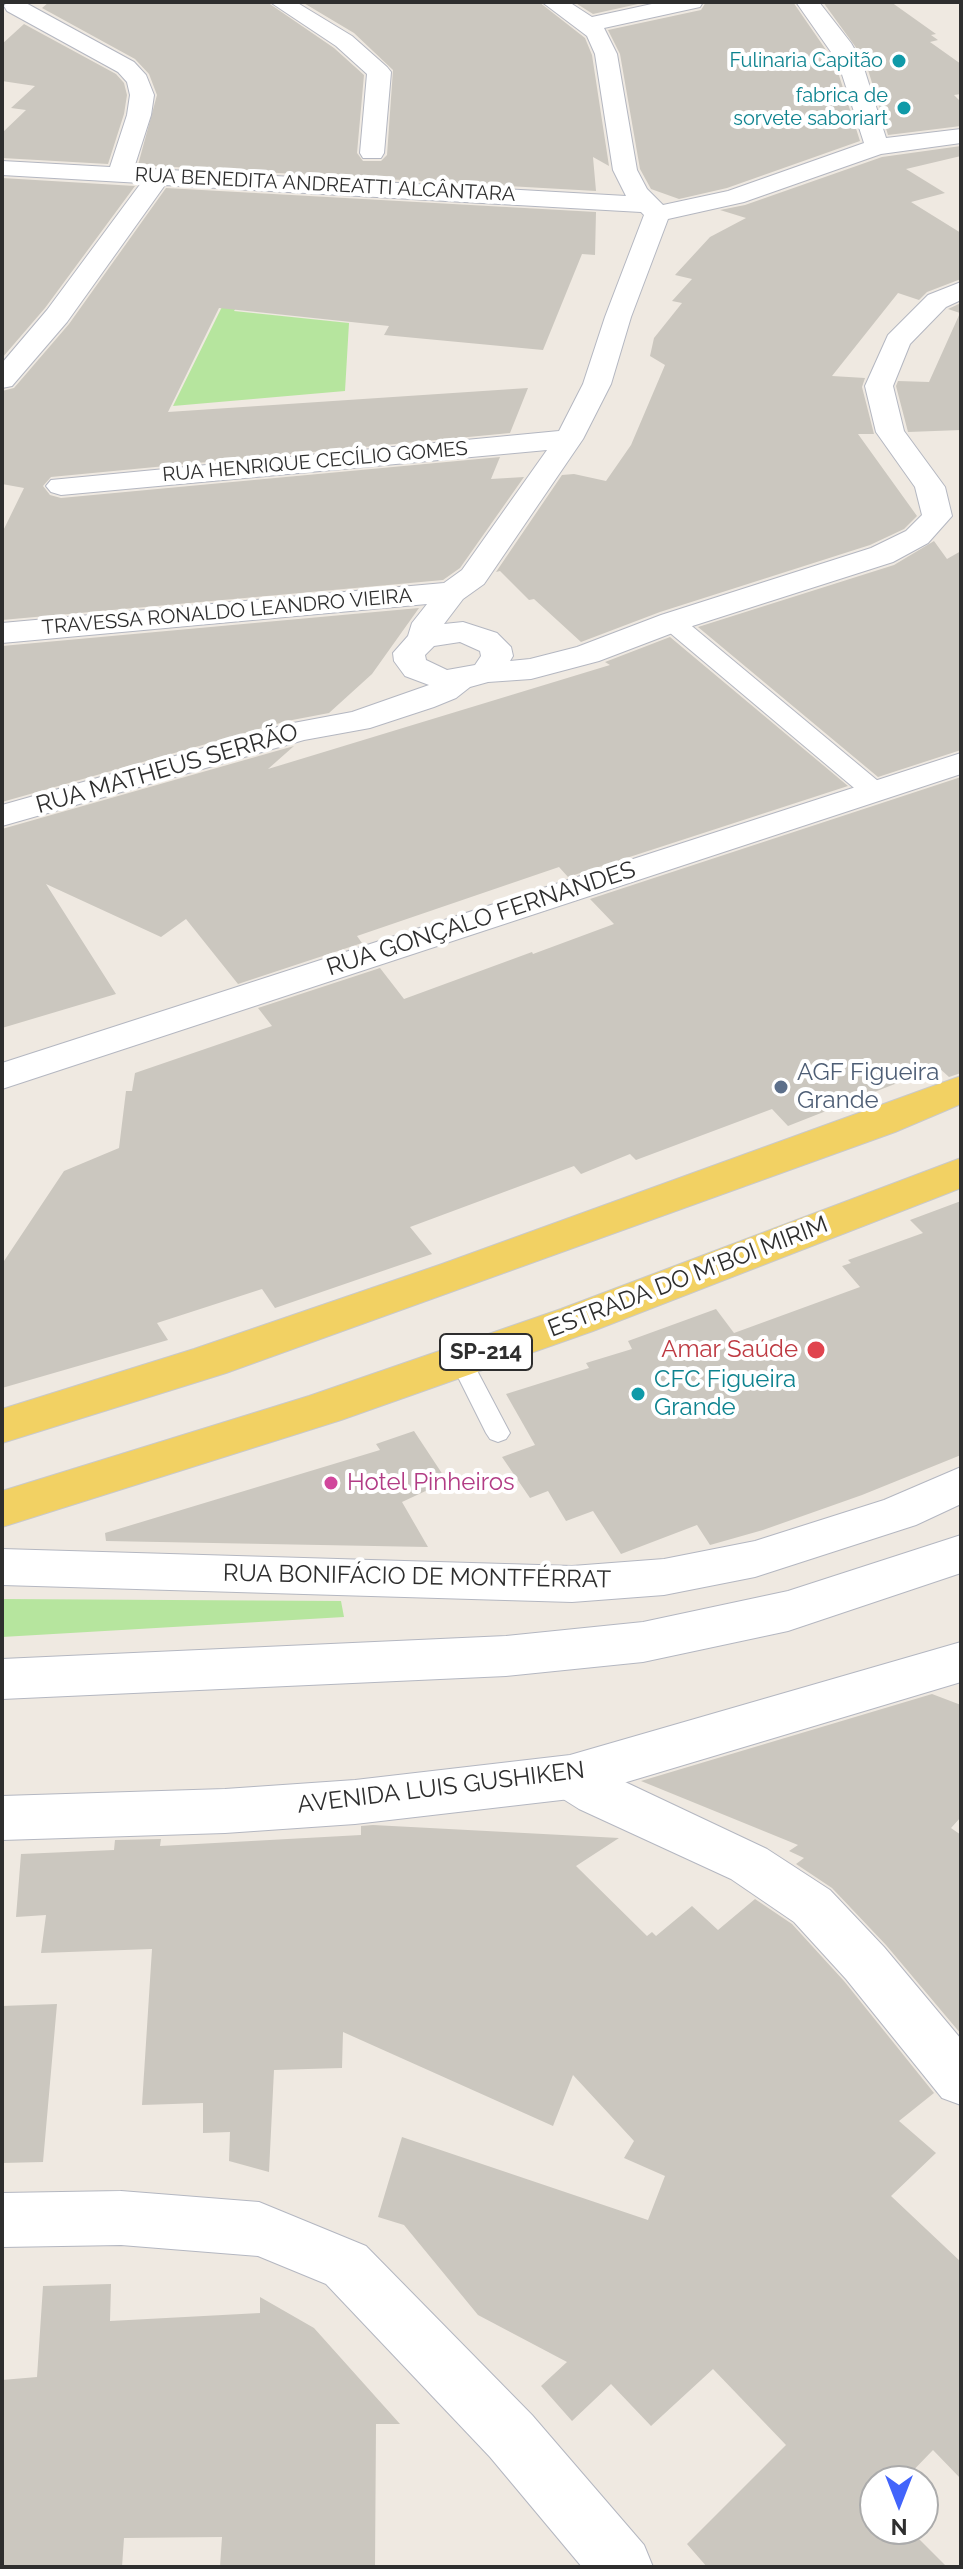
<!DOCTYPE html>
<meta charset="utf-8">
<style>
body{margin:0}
#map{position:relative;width:963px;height:2569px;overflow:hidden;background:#efe9e1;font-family:Raleway,sans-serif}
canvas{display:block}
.frame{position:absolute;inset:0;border:4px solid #2e2e2e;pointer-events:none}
.north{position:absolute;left:859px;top:2465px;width:80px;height:80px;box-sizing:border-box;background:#fff;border:2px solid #ababab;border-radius:50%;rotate:180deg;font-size:22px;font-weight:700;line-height:32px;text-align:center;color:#2e2e2e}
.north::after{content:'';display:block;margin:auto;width:28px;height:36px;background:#4264fb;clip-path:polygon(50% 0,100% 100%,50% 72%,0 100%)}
</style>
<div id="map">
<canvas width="963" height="2569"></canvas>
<div class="frame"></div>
<div class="north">N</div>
</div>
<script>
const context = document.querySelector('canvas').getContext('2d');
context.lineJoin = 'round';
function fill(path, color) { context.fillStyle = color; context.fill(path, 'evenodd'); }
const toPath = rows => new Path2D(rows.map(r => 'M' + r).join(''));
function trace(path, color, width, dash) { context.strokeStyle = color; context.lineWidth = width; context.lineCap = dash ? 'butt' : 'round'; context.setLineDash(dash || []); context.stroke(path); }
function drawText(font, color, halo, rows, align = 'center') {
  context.font = font + ' Raleway,sans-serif'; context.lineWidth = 8; context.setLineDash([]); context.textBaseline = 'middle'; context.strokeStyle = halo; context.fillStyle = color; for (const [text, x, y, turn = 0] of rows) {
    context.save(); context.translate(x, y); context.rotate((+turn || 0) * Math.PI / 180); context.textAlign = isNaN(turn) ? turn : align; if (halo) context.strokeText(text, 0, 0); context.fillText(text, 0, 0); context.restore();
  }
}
const green = toPath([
 [257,236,275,247,234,311,349,323,345,391,173,406],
 [2,1599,341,1601,344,1617,2,1637]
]);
const building = toPath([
 [49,2,267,2,334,48,364,75,357,153,363,161,381,161,387,155,393,70,354,33,302,2,539,2,585,38,592,55,609,166,593,157,596,191,138,165,157,95,149,74,135,59,42,8],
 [574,2,647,2,593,14],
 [706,2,793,2,835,63,860,141,727,188,679,199,651,189,640,169,620,54,608,30,701,10],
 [823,2,891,2,936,34,931,35,938,40,930,42,961,64,961,94,954,95,961,102,961,126,888,135,865,60],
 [24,24,116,74,124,83,127,95,124,114,108,164,2,158,2,133,26,110,11,108,35,86,2,81,2,44],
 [961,146,961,156,906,169,945,193,911,202,961,233,961,279,927,292,919,300,898,293,832,376,865,378,862,387,874,434,858,434,917,516,904,529,870,545,660,612,581,642,534,599,529,600,500,571,496,572,562,475,574,474,606,481,631,445,665,365,650,356,654,338,682,303,672,301,692,279,675,275,710,237,746,218,720,210,745,205,882,157],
 [2,178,135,186,45,308,2,358],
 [166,188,596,212,595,255,582,254,543,350,384,335,389,326,219,308,168,412,528,388,510,433,51,477,43,486,50,495,61,498,500,457,491,479,524,477,460,568,443,580,2,620,2,533,24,488,2,484,2,391,14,388,69,324],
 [961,303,961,430,908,432,896,386,898,381,929,382,960,313,948,309],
 [934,541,947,559,961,551,961,750,878,777,698,627,894,565],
 [419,608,372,674,329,713,287,721,2,802,2,646],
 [670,637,848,786,568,877,559,867,357,936,362,943,238,984,186,919,161,937,46,884,116,994,2,1028,2,829,294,746,268,769,610,665,605,662],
 [961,777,961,1073,949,1077,938,1067,788,1126,772,1109,636,1160,630,1154,581,1174,574,1166,410,1227,432,1254,275,1308,262,1289,157,1323,168,1340,2,1388,2,1264,64,1171,119,1148,126,1091,132,1091,135,1073,272,1026,258,1008,380,968,404,999,532,952,533,954,614,924,590,899],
 [961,1201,961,1455,862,1495,763,1530,710,1545,697,1525,621,1554,593,1511,566,1521,548,1491,530,1498,502,1457,535,1445,506,1394,589,1368,586,1363,632,1349,628,1341,716,1309,734,1333,860,1287,842,1266,851,1263,848,1260,923,1233,910,1220],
 [414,1431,447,1481,402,1502,428,1547,106,1541,105,1533,380,1450,376,1444],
 [932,1694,961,1705,961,1817,951,1828,961,1835,961,2034,886,1945,832,1888,796,1864,804,1858,789,1851,798,1845,641,1781],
 [373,1825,619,1838,576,1866,647,1936,652,1932,656,1936,692,1906,718,1930,755,1899,792,1924,844,1981,934,2093,899,2121,936,2153,891,2196,961,2262,961,2479,933,2450,903,2481,875,2481,875,2529,909,2529,947,2567,707,2567,687,2544,786,2445,713,2369,651,2426,611,2384,572,2421,541,2386,567,2362,478,2315,404,2225,378,2217,402,2137,648,2220,665,2176,624,2158,634,2141,573,2075,553,2126,343,2032,342,2068,274,2070,269,2172,229,2161,230,2132,203,2133,203,2103,142,2105,152,1949,41,1953,46,1915,16,1917,21,1854,114,1850,115,1840,161,1839,160,1846,361,1835,361,1826],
 [57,2004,43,2162,2,2163,2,2006],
 [111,2284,110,2321,260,2313,260,2297,314,2328,400,2424,376,2424,375,2567,220,2567,222,2537,124,2538,122,2567,2,2567,2,2380,37,2377,43,2286]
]);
const service = toPath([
 [461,1353,469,1355,472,1361,510,1433,506,1439,498,1442,490,1439,486,1433,450,1361,453,1355,461,1353]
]);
const pedestrian = toPath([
 [672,615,681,617,884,786,888,792,884,798,866,798,663,627,660,622,663,617,672,615]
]);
const minor = toPath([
 [7,2,24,2,134,62,146,75,154,95,151,115,134,168,626,196,613,170,595,54,587,36,542,2,569,2,592,17,661,2,703,2,700,7,604,28,617,54,637,170,647,189,663,205,728,191,864,143,838,62,796,2,819,2,851,43,862,62,886,138,961,129,961,143,881,154,744,202,668,219,631,317,611,384,583,439,484,584,463,599,444,624,463,622,497,633,511,647,513,656,510,661,530,659,577,647,661,615,871,548,906,531,922,515,915,487,876,432,865,386,888,335,928,295,961,282,961,300,946,307,910,344,893,386,904,431,945,487,952,516,928,543,893,562,683,629,599,661,531,679,488,682,470,687,456,698,434,707,370,728,304,740,2,826,2,805,288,724,352,712,429,685,405,676,394,661,393,653,408,636,412,623,427,604,2,643,2,623,444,583,462,570,547,450,61,495,51,492,46,486,51,480,559,431,583,384,605,317,644,215,641,212,165,185,67,322,12,386,2,388,2,363,47,310,141,183,2,175,2,161,110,167,127,115,130,95,127,82,118,72,7,11,4,6,7,2],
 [460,642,480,651,481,656,475,665,447,670,426,660,425,655,434,646,460,642],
 [270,2,296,2,352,36,387,67,391,72,384,153,381,158,363,158,360,153,367,74,336,46,270,2],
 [961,753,961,774,2,1089,2,1063,961,753],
 [961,1467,961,1504,916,1525,755,1577,664,1595,572,1602,2,1585,2,1549,572,1566,664,1559,755,1541,884,1500,961,1467],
 [570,1756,767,1849,830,1890,884,1947,961,2039,961,2105,942,2098,846,1979,794,1922,731,1879,579,1809,552,1792,545,1777,552,1762,570,1756],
 [121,2191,259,2202,366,2246,532,2415,644,2545,653,2567,582,2567,490,2457,326,2284,258,2256,121,2245,2,2247,2,2193,121,2191]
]);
const secondary = toPath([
 [961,1535,961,1573,788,1631,643,1662,506,1676,2,1699,2,1659,506,1636,643,1622,788,1591,961,1535],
 [961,1642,961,1682,570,1799,355,1824,225,1833,2,1840,2,1796,225,1789,355,1780,570,1755,961,1642]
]);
const primary = toPath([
 [961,1076,961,1104,895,1132,226,1373,2,1443,2,1409,194,1349,442,1264,961,1076],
 [961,1158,961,1188,593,1331,341,1420,2,1527,2,1491,309,1396,561,1309,961,1158]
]);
const markers = [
 [899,61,8,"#0f9aa8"],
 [904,108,8,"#0f9aa8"],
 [781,1087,8,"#5c6f8a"],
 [816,1350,10,"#e0444e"],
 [638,1394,8,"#0f9aa8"],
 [331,1483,8,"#d1479c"]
];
const farCulturenames = [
 ["Fulinaria Capitão",883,61],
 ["fabrica de",888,96],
 ["sorvete saboriart",888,119]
];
const farStreetnames = [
 ["RUA BENEDITA ANDREATTI ALCÂNTARA",325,185,3],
 ["RUA HENRIQUE CECÍLIO GOMES",315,462,-5],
 ["TRAVESSA RONALDO LEANDRO VIEIRA",227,612,-5]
];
const shields = [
 [486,1352,92]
];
const shieldNames = [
 ["SP-214",486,1352]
];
const streetNames = [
 ["RUA MATHEUS SERRÃO",167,769,-16],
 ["RUA GONÇALO FERNANDES",481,919,-18],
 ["ESTRADA DO M'BOI MIRIM",688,1277,-21],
 ["RUA BONIFÁCIO DE MONTFÉRRAT",417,1577,1],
 ["AVENIDA LUIS GUSHIKEN",441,1788,-7]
];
const serviceNames = [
 ["AGF Figueira",797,1073],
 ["Grande",797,1101]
];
const healthNames = [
 ["Amar Saúde",798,1350]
];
const cultureNames = [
 ["CFC Figueira",654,1380],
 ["Grande",654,1408]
];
const hotelNames = [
 ["Hotel Pinheiros",347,1483]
];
fill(green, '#b6e59e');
fill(building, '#cbc7bf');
trace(service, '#b4b7c1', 2);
trace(pedestrian, '#b4b7c1', 2);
trace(minor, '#b4b7c1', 2);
trace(secondary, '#b4b7c1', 2);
trace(primary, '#c9c9c9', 2);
fill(service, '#fff');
fill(pedestrian, '#fff');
fill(minor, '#fff');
fill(secondary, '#fff');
fill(primary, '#f2d163');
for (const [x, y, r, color] of markers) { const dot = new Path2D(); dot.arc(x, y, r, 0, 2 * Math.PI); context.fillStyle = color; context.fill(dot); trace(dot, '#fff', 3); }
drawText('20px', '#0d838f', '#fff', farCulturenames, 'right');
drawText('20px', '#2e2e2e', '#fff', farStreetnames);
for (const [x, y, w] of shields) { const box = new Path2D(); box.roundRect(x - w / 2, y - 18, w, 36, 6); context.fillStyle = '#fff'; context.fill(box); trace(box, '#2e2e2e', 2); }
drawText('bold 22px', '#2e2e2e', null, shieldNames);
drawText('24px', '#2e2e2e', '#fff', streetNames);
drawText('24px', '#4e5e75', '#fff', serviceNames, 'left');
drawText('24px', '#be3a42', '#fff', healthNames, 'right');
drawText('24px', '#0d838f', '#fff', cultureNames, 'left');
drawText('24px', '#b23c85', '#fff', hotelNames, 'left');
</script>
